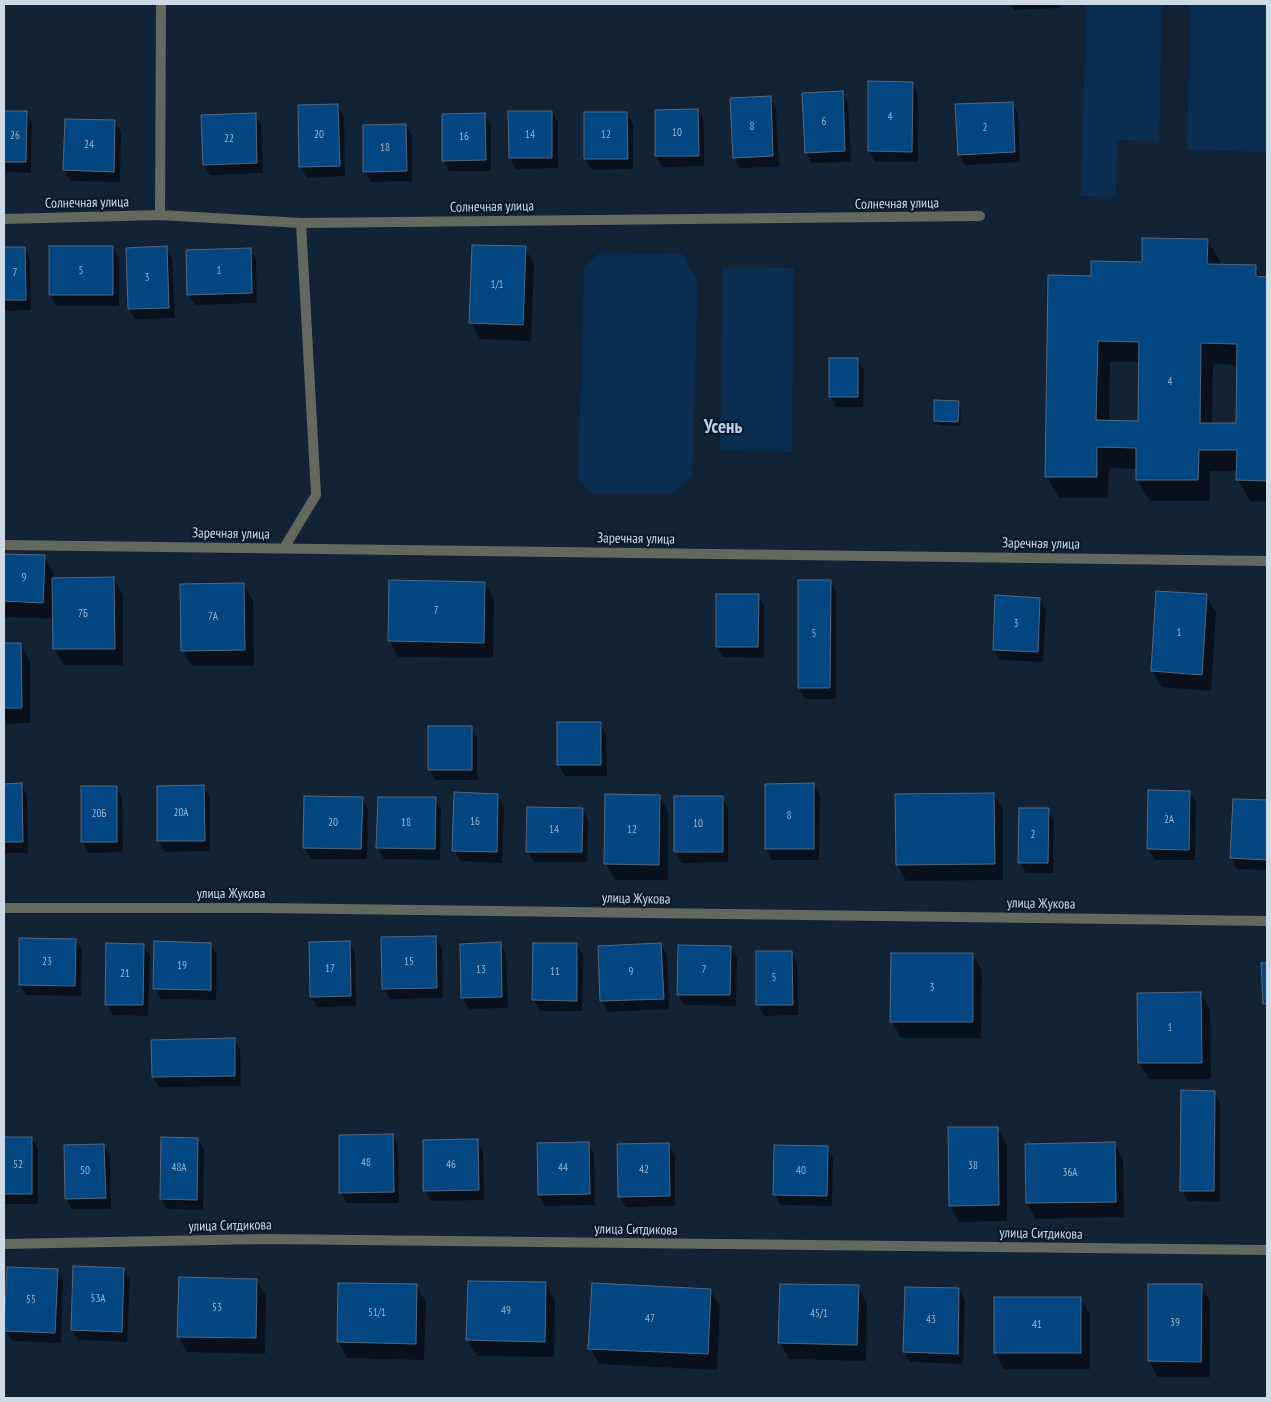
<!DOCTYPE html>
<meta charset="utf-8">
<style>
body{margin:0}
#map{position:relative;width:1271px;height:1402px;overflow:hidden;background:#122336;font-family:"PT Sans Narrow",sans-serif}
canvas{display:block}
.frame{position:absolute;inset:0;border:5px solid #cfdae7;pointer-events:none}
</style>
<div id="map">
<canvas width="1271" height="1402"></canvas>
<div class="frame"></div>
</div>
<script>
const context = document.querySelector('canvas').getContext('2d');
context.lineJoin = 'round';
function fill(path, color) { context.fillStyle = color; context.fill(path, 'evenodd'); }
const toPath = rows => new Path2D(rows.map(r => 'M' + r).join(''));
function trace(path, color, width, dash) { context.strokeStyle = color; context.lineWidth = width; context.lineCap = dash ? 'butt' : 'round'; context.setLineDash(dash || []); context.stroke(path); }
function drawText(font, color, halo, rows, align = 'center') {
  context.font = font + ' "PT Sans Narrow",sans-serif'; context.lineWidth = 4.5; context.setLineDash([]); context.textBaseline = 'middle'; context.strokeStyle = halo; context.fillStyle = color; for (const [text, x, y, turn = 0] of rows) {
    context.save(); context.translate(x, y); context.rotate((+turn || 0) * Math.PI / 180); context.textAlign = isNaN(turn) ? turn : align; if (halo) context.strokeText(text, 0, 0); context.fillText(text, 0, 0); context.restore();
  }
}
const green = toPath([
 [1086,4,1162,4,1159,141,1117,140,1116,197,1081,196],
 [1190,4,1267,4,1267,152,1187,150],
 [601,252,682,254,698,282,692,476,673,494,591,493,578,479,584,267],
 [723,267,794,268,792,452,720,451]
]);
const shadow = toPath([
 [1011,4,1060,4,1061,8,1014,10],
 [869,83,912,83,918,94,918,162,875,162,869,151],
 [842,92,848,103,851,162,812,163,806,152],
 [770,97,776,108,779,167,740,168,734,158],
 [1012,103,1018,114,1020,162,965,165,959,154],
 [337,105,344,116,345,176,307,178,300,167],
 [698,110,704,121,704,166,662,167,656,156],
 [4,112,26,112,32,123,31,173,4,172],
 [552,112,558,123,558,168,516,169,510,158],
 [585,113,627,113,633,124,633,169,592,170,585,159],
 [255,114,261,125,263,173,210,175,204,164],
 [485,115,491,125,491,171,449,171,443,160],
 [66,121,115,122,121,132,120,182,71,181,64,170],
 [406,125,412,136,412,181,371,182,365,171],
 [1207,240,1220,261,1219,265,1255,266,1262,278,1267,278,1267,502,1250,501,1238,480,1238,471,1210,471,1210,501,1150,501,1137,480,1137,469,1109,468,1108,498,1059,498,1047,477,1092,277,1143,263],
 [1110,362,1140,362,1139,422,1109,421],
 [1213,364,1238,365,1237,425,1212,424],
 [113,247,119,258,119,306,56,306,50,295],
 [166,247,172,258,175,318,135,319,129,309],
 [4,248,24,248,30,259,31,310,4,311],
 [525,248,534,264,531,341,480,339,471,323],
 [250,249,256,260,257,303,195,305,188,294],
 [857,359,864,370,863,407,836,407,830,396],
 [958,402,961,407,960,426,938,425,935,420],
 [4,555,44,557,54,573,53,580,113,579,123,595,123,665,64,665,54,649,54,619,4,617],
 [799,582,830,582,836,592,836,699,805,699,799,688],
 [485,583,494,600,493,658,398,657,389,640],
 [244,585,253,601,254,666,192,666,182,650],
 [1157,592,1206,596,1216,612,1211,691,1162,687,1152,671],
 [758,596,764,606,764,658,723,657,717,646],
 [1040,599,1046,609,1043,662,1000,660,994,650],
 [4,644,20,644,30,660,30,723,4,724],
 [600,723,606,734,607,776,565,776,558,765],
 [471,727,477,738,477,780,435,780,429,769],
 [4,785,21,785,27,795,28,853,4,853],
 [813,785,820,795,819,860,772,860,766,849],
 [116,787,122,798,123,852,89,853,83,842,82,788],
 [204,787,210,797,210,851,165,852,158,841],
 [1150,791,1190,792,1196,802,1195,860,1155,860,1148,849],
 [994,794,1003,810,1003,880,906,881,897,865],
 [497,795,504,806,502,863,460,861,454,850],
 [659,796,668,812,668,880,615,880,606,864],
 [722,798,728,808,728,862,682,863,675,852],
 [362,799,368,809,367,859,311,859,304,848],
 [435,799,441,809,440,860,384,859,378,848],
 [1235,800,1267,802,1267,870,1237,869,1231,858],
 [582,809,588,820,587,862,534,862,528,851],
 [1048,809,1054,820,1053,873,1026,873,1020,862],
 [436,937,442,948,443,998,390,999,383,988],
 [76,940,82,950,81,996,26,995,20,985],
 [349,943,355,953,356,1006,317,1007,311,997],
 [211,944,217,954,216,1000,161,999,155,988],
 [500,944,506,954,508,1008,469,1009,462,998,461,945],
 [534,944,577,945,583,955,582,1011,540,1011,534,1000],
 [661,944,667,955,669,1009,608,1012,602,1001],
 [143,945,150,956,148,1016,113,1015,107,1004],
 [730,947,737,958,736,1006,684,1005,678,994],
 [791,952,797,963,798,1015,764,1016,758,1005,757,953],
 [973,954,982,971,981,1038,901,1038,892,1022],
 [1263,964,1267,964,1267,1009,1264,1004],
 [1200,993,1210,1009,1211,1079,1149,1079,1139,1063,1138,994],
 [234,1040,240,1050,241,1086,159,1087,153,1077],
 [1214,1092,1220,1103,1220,1202,1188,1201,1182,1191],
 [997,1128,1007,1144,1007,1221,959,1222,950,1206],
 [392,1135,398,1146,399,1203,347,1203,341,1193],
 [4,1138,32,1138,38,1149,38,1204,4,1204],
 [198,1139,204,1150,203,1210,167,1209,161,1198],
 [477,1140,483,1151,484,1200,431,1201,425,1190],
 [588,1143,594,1154,595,1205,545,1206,539,1195,538,1144],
 [1114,1143,1123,1160,1124,1217,1036,1219,1027,1203],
 [104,1145,110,1156,111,1209,72,1209,66,1199],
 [668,1145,675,1155,675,1206,626,1207,619,1196],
 [827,1148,833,1158,832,1206,781,1205,774,1194],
 [123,1269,130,1280,127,1342,78,1340,72,1330],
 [57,1270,63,1281,61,1343,12,1341,6,1331],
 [256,1280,266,1296,265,1354,187,1352,178,1336],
 [546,1283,555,1300,554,1357,477,1356,467,1339],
 [416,1285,426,1302,424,1360,347,1358,338,1341],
 [1201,1286,1210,1302,1210,1377,1158,1377,1149,1361],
 [858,1287,867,1303,866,1361,789,1359,780,1343],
 [959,1289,965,1300,963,1364,910,1362,904,1352],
 [710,1290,720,1306,717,1370,599,1364,590,1348],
 [1080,1298,1090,1314,1090,1369,1004,1369,995,1353]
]);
const building = toPath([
 [868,81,913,82,912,152,868,151,868,81],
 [843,91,845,151,805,153,802,93,843,91],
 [771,96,773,156,733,158,730,98,771,96],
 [1013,102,1015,152,958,155,955,104,1013,102],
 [338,104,340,166,299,167,298,105,338,104],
 [698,109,699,156,655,156,655,110,698,109],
 [4,111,27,111,26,162,4,162,4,111],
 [508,111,552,111,552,158,509,158,508,111],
 [584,112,627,112,628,159,584,159,584,112],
 [256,113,257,163,203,165,201,115,256,113],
 [485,113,486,160,442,161,442,114,485,113],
 [65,119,115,120,114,172,63,170,65,119],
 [406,124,407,171,363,172,363,125,406,124],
 [1142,238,1208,239,1207,264,1256,265,1256,276,1267,277,1267,481,1236,480,1237,450,1199,450,1198,480,1136,480,1136,448,1097,447,1097,477,1045,477,1048,275,1091,276,1091,261,1142,262,1142,238],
 [1098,341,1139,342,1138,421,1096,420,1098,341],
 [1201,343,1237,344,1236,423,1200,423,1201,343],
 [472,245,526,246,523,325,469,323,472,245],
 [49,246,113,246,113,295,49,295,49,246],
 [167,246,169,308,128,309,126,248,167,246],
 [4,247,25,247,26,300,4,300,4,247],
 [251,248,252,293,187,295,186,250,251,248],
 [829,358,858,358,858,397,829,397,829,358],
 [934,400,959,401,958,422,934,421,934,400],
 [4,554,45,555,43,603,4,601,4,554],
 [114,577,115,649,53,649,52,578,114,577],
 [389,580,485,582,484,643,388,641,389,580],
 [798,580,831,580,830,688,798,688,798,580],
 [244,583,245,650,181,651,180,584,244,583],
 [1156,591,1207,594,1202,675,1151,671,1156,591],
 [716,594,759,594,758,647,716,647,716,594],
 [995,595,1040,598,1038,652,993,650,995,595],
 [4,643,21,643,22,708,4,708,4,643],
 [557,722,601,722,601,765,557,765,557,722],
 [428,726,472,726,472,770,428,770,428,726],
 [22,783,23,842,4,842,4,784,22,783],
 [814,783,814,849,765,849,765,784,814,783],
 [204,785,205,841,157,841,157,786,204,785],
 [81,786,117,786,117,842,81,842,81,786],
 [1148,790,1190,791,1189,850,1147,849,1148,790],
 [454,792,498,794,497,852,452,851,454,792],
 [994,793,995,864,896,865,895,794,994,793],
 [605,794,660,795,659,865,604,864,605,794],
 [304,796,363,797,361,849,303,848,304,796],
 [674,796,723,796,723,852,674,852,674,796],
 [378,797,436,797,435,849,376,848,378,797],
 [1233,799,1267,800,1267,860,1230,858,1233,799],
 [527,807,583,808,582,852,526,852,527,807],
 [1019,808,1049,808,1048,863,1018,863,1019,808],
 [436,936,437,988,382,989,381,937,436,936],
 [19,938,76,939,75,986,19,985,19,938],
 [154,941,211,943,211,990,153,989,154,941],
 [350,941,351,996,310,997,309,942,350,941],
 [501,942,502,997,461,998,460,944,501,942],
 [106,943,144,944,143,1005,105,1005,106,943],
 [533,943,577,943,577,1001,532,1000,533,943],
 [661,943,664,999,600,1001,598,946,661,943],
 [678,945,731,946,730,995,677,995,678,945],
 [756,951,792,951,793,1005,756,1005,756,951],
 [891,953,973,953,973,1022,890,1022,891,953],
 [1261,963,1267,963,1267,1004,1263,1004,1261,963],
 [1201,992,1202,1063,1138,1063,1137,993,1201,992],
 [235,1038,235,1076,152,1077,151,1040,235,1038],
 [1181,1090,1215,1091,1214,1191,1180,1191,1181,1090],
 [948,1127,998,1127,999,1205,949,1206,948,1127],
 [393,1134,394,1192,339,1193,339,1135,393,1134],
 [4,1137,32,1137,32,1194,4,1194,4,1137],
 [161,1137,198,1138,197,1200,160,1199,161,1137],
 [478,1139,479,1190,423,1191,423,1140,478,1139],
 [589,1142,590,1194,538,1195,537,1143,589,1142],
 [1115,1142,1116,1202,1026,1203,1025,1144,1115,1142],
 [669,1143,670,1196,618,1197,617,1144,669,1143],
 [104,1144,106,1198,65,1199,64,1145,104,1144],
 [774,1145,828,1146,827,1196,773,1195,774,1145],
 [73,1266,124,1268,122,1332,71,1330,73,1266],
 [7,1267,58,1269,55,1333,4,1331,7,1267],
 [179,1277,257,1279,256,1338,177,1337,179,1277],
 [468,1281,546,1282,545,1342,466,1340,468,1281],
 [338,1283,417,1284,416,1344,337,1342,338,1283],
 [592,1283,711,1289,708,1354,588,1349,592,1283],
 [780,1284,859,1285,857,1345,778,1343,780,1284],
 [1148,1284,1202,1284,1201,1362,1148,1361,1148,1284],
 [905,1287,959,1288,958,1354,903,1352,905,1287],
 [994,1297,1081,1297,1081,1353,994,1353,994,1297]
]);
const minor = toPath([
 [160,215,161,4],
 [4,219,160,215,301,223,980,216],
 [4,545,1267,561],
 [284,548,316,495,301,223],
 [4,908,262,908,1267,921],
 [4,1244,266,1239,1267,1250]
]);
const numberNames = [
 ["4",890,117],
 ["6",824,122],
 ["8",752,127],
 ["2",985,128],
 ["10",677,133],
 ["20",319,135],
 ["14",530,135],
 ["12",606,135],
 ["26",15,136],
 ["16",464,137],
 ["22",229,139],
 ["24",89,145],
 ["18",385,148],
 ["5",81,271],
 ["1",219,271],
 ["7",15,273],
 ["3",147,278],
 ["1/1",497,285],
 ["4",1170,382],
 ["9",24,578],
 ["7",436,611],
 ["7Б",83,614],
 ["7А",213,617],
 ["3",1016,624],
 ["1",1179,633],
 ["5",814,634],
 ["20А",181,813],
 ["20Б",99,814],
 ["8",789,816],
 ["2А",1169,820],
 ["16",475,822],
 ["20",333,823],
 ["18",406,823],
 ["10",698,824],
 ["14",554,830],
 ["12",632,830],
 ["2",1033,835],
 ["23",47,962],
 ["15",409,962],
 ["19",182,966],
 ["17",330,969],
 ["13",481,970],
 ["7",704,970],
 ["11",555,972],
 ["9",631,972],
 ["21",125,974],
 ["5",774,978],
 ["3",932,988],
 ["1",1170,1028],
 ["48",366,1163],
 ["52",18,1165],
 ["46",451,1165],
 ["38",973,1166],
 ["48А",179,1168],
 ["44",563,1168],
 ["42",644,1170],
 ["50",85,1171],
 ["40",801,1171],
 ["36А",1070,1173],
 ["53А",98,1299],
 ["55",31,1300],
 ["53",217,1308],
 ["49",506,1311],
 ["51/1",377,1313],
 ["45/1",819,1314],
 ["47",650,1319],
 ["43",931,1320],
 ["39",1175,1323],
 ["41",1037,1325]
];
const streetNames = [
 ["Солнечная улица",87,203,-1],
 ["Солнечная улица",897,204,-1],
 ["Солнечная улица",492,207,-1],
 ["Заречная улица",231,534,1],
 ["Заречная улица",636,539,1],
 ["Заречная улица",1041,544,1],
 ["улица Жукова",231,894],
 ["улица Жукова",636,899,1],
 ["улица Жукова",1041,904,1],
 ["улица Ситдикова",230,1226,-1],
 ["улица Ситдикова",636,1230,1],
 ["улица Ситдикова",1041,1234,1]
];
const districtNames = [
 ["Усень",723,428]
];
fill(green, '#0b2d50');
fill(shadow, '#0007');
fill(building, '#024682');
trace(building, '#54677e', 1);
trace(minor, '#63695e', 10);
drawText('11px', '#9cb5ce', null, numberNames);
drawText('14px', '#cfdae7', '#091a2c', streetNames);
drawText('bold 19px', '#b9cfe8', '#091a2c', districtNames);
</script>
